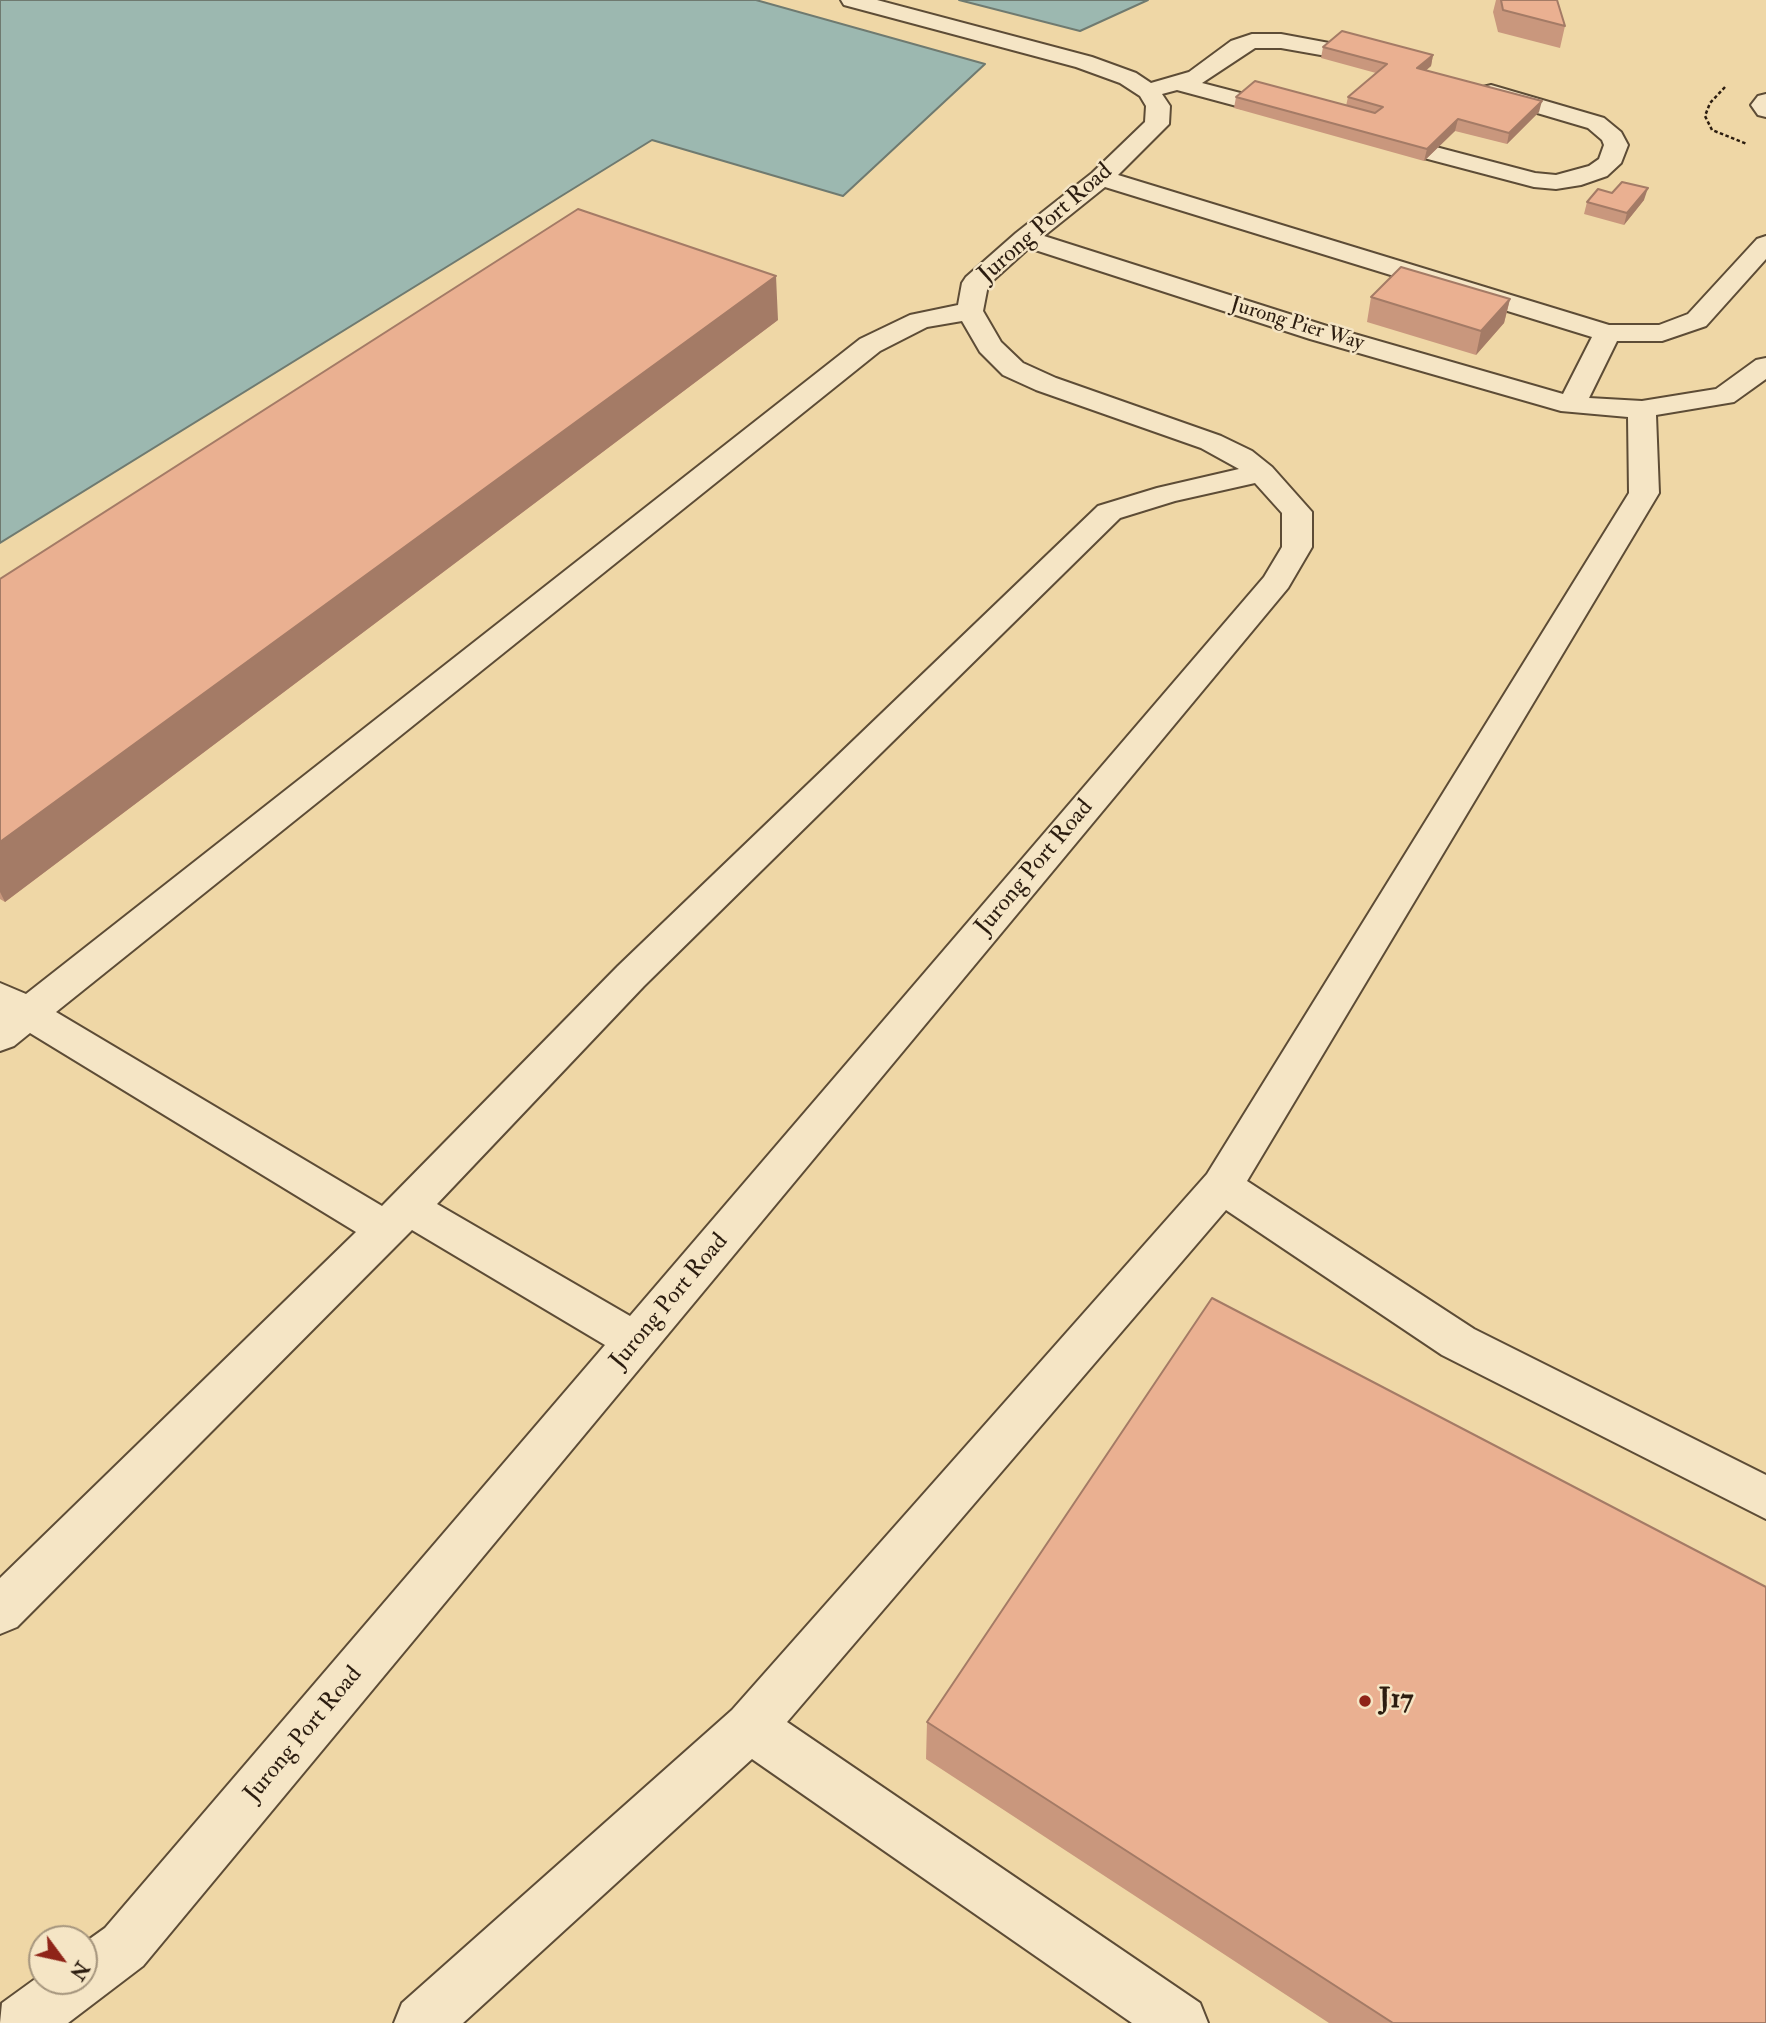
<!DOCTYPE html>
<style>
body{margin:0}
#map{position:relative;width:1766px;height:2023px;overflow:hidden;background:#efd7a6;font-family:"IM FELL Double Pica",serif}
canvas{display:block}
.north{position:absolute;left:28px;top:1925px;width:70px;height:70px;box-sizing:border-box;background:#f5e5c5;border:2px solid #a5957d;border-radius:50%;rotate:123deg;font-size:19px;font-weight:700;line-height:28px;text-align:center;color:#2c1d10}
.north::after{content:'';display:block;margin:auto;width:24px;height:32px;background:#8f2418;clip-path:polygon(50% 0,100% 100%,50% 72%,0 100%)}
</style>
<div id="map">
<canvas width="1766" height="2023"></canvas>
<div class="north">N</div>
</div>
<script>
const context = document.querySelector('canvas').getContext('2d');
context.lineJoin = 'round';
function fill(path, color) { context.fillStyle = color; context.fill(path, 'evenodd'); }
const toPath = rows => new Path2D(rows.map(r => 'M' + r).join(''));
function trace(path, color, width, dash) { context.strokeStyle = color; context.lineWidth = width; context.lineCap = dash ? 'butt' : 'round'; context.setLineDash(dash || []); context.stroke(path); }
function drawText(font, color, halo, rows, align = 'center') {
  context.font = font + ' "IM FELL Double Pica",serif'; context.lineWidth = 5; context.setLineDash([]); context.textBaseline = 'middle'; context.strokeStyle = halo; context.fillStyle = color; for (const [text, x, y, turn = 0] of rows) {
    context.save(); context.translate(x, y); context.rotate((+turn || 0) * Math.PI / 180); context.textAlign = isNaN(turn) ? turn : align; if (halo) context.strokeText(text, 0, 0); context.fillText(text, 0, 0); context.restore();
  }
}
const water = toPath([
 [0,0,756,0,985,64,843,196,652,140,0,543,0,0],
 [959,0,1148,0,1080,31,959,0]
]);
const path = toPath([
 [1725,87,1710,103,1705,116,1712,130,1747,144]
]);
const minor = toPath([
 [841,0,877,0,1092,57,1136,73,1151,83,1189,72,1231,41,1252,34,1281,34,1340,45,1343,50,1340,55,1332,57,1281,48,1255,48,1202,83,1252,96,1256,101,1252,106,1244,108,1177,90,1162,94,1170,106,1169,124,1118,175,1609,325,1659,325,1688,314,1757,239,1766,236,1766,259,1706,326,1662,341,1617,341,1589,398,1642,401,1716,389,1756,360,1766,358,1766,379,1734,402,1656,415,1659,493,1247,1181,1474,1329,1766,1475,1766,1519,1442,1355,1226,1210,787,1722,1200,2003,1208,2023,1132,2023,752,1759,463,2023,394,2023,402,2003,732,1710,1207,1174,1629,493,1628,417,1561,411,1310,339,1029,248,988,285,983,311,1001,342,1023,363,1056,378,1221,436,1252,451,1272,467,1312,512,1312,547,1288,588,143,1966,68,2023,0,2023,2,2003,42,1974,42,1981,84,1981,84,1943,105,1928,605,1345,412,1230,17,1627,0,1634,0,1578,356,1232,30,1033,14,1046,0,1051,0,983,26,994,860,339,910,315,958,305,962,283,966,277,1016,233,1092,173,1145,122,1146,106,1140,96,1120,83,1076,67,844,5,841,0],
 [1105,187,1592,337,1563,394,1330,327,1044,236,1105,187],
 [962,321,980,352,1003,375,1036,390,1201,448,1239,469,1157,488,1098,506,618,966,382,1206,56,1012,880,351,927,327,962,321],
 [1255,483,1282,513,1282,547,1264,577,630,1316,437,1204,644,986,1120,518,1175,501,1255,483],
 [1491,85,1604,118,1621,132,1628,145,1621,163,1607,176,1581,185,1556,189,1534,187,1424,158,1420,153,1424,148,1432,146,1535,173,1556,175,1589,166,1599,159,1604,145,1602,140,1588,128,1483,97,1480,92,1483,87,1491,85],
 [1766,94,1766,117,1758,115,1751,105,1758,96,1766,94]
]);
const wall = toPath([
 [1496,0,1557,0,1565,26,1560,48,1498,32,1493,12],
 [1323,47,1433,55,1431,66,1425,71,1539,112,1507,144,1455,131,1424,161,1234,108,1236,97,1346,106,1348,97,1376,73,1321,58],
 [1644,200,1624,225,1584,214,1587,202],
 [1371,297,1510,299,1504,323,1476,355,1367,322],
 [778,320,5,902,0,899,0,579],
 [927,1722,1766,2023,1329,2023,926,1759]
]);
const shadedWall = toPath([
 [1433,55,1431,66,1415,80,1417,68],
 [1542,101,1539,112,1507,144,1509,133],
 [1458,119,1455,131,1424,161,1427,149],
 [1648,188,1644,200,1624,225,1627,213],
 [776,276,778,320,5,902,0,892,0,842],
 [1510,299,1504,323,1476,355,1481,331]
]);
const building = toPath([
 [1501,0,1557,0,1565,26,1503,10,1501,0],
 [1342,31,1433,55,1417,68,1542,101,1509,133,1458,119,1427,149,1236,97,1255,81,1375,113,1383,107,1348,97,1387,64,1323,47,1342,31],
 [1622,182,1648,188,1627,213,1587,202,1598,189,1612,193,1622,182],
 [578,209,776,276,0,842,0,579,578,209],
 [1401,267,1510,299,1481,331,1371,297,1401,267],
 [1212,1298,1766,1587,1766,2023,1393,2023,927,1722,1212,1298]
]);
const markers = [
 [1365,1701,7,"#8f2418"]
];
const farStreetnames = [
 ["Jurong Pier Way",1297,325,17]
];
const streetNames = [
 ["Jurong Port Road",1046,224,-41],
 ["Jurong Port Road",1035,868,-50],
 ["Jurong Port Road",670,1302,-50],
 ["Jurong Port Road",304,1735,-50]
];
const nearPoinames = [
 ["J17",1379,1701]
];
fill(water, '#9cb8b0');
trace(water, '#6f7a70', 2);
trace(minor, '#5d4c36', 4);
trace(path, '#2c1d10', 2.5, [3.5, 2.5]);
fill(minor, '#f5e5c5');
fill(wall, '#c9977d');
fill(shadedWall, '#a47b66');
fill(building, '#eab091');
trace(building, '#a47b66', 2);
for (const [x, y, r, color] of markers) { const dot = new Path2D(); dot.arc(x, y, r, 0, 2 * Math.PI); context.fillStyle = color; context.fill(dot); trace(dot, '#f5e5c5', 2.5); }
drawText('21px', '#2c1d10', '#f5e5c5', farStreetnames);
drawText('24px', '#2c1d10', '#f5e5c5', streetNames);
drawText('bold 28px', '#2c1d10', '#f5e5c5', nearPoinames, 'left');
</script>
